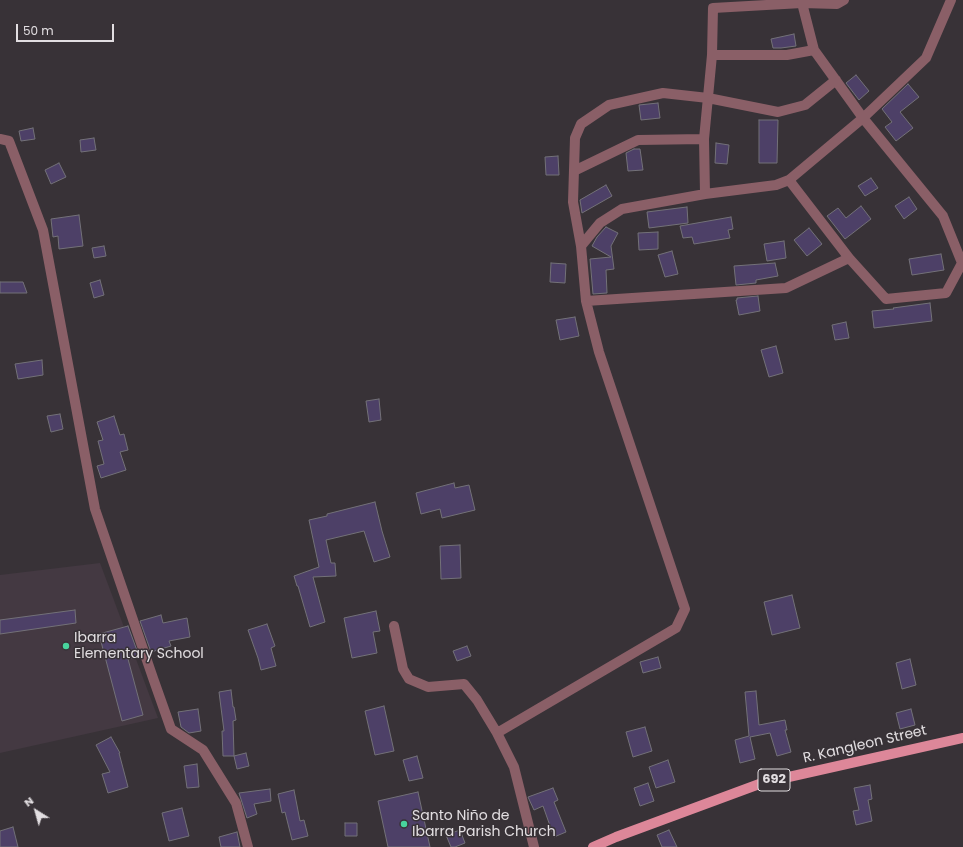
<!DOCTYPE html>
<meta charset="utf-8">
<style>
body{margin:0}
#map{position:relative;width:963px;height:847px;overflow:hidden;background:#383237;font-family:Poppins,sans-serif}
canvas{display:block}
.north{position:absolute;left:16px;top:791px;width:40px;height:40px;-webkit-text-stroke:3px #383237;paint-order:stroke;rotate:323deg;font-size:11px;font-weight:700;line-height:16px;text-align:center;color:#e2dee1}
.north::after{content:'';display:block;margin:auto;width:14px;height:18px;background:#e2dee1;clip-path:polygon(50% 0,100% 100%,50% 72%,0 100%)}
.scale{position:absolute;left:16px;top:24px;width:98px;height:18px;box-sizing:border-box;border:2px solid #e2dee1;border-top:0;padding-left:5px;font-size:12px;line-height:14px;white-space:nowrap;color:#e2dee1;-webkit-text-stroke:3px #383237;paint-order:stroke}
</style>
<div id="map">
<canvas width="963" height="847"></canvas>
<div class="north">N</div>
<div class="scale">50 m</div>
</div>
<script>
const context = document.querySelector('canvas').getContext('2d');
context.lineJoin = 'round';
function fill(path, color) { context.fillStyle = color; context.fill(path, 'evenodd'); }
const toPath = rows => new Path2D(rows.map(r => 'M' + r).join(''));
function trace(path, color, width, dash) { context.strokeStyle = color; context.lineWidth = width; context.lineCap = dash ? 'butt' : 'round'; context.setLineDash(dash || []); context.stroke(path); }
function drawText(font, color, halo, rows, align = 'center') {
  context.font = font + ' Poppins,sans-serif'; context.lineWidth = 3; context.setLineDash([]); context.textBaseline = 'middle'; context.strokeStyle = halo; context.fillStyle = color; for (const [text, x, y, turn = 0] of rows) {
    context.save(); context.translate(x, y); context.rotate((+turn || 0) * Math.PI / 180); context.textAlign = isNaN(turn) ? turn : align; if (halo) context.strokeText(text, 0, 0); context.fillText(text, 0, 0); context.restore();
  }
}
const built = toPath([
 [100,563,158,718,0,753,0,575]
]);
const building = toPath([
 [794,34,796,46,781,48,773,48,771,39,794,34],
 [856,75,869,91,859,100,846,83,856,75],
 [908,84,919,97,900,112,913,128,896,141,885,127,892,122,882,109,908,84],
 [658,103,660,118,641,120,639,105,658,103],
 [759,120,778,120,777,163,759,163,759,120],
 [33,128,35,139,21,141,19,131,33,128],
 [94,138,96,150,81,152,80,140,94,138],
 [716,143,729,145,727,164,715,163,716,143],
 [634,149,640,149,643,170,628,171,626,153,634,149],
 [558,156,559,175,546,175,545,157,558,156],
 [59,163,66,177,51,184,45,170,59,163],
 [871,178,878,188,865,196,858,186,871,178],
 [606,185,612,196,582,213,580,200,606,185],
 [909,197,917,209,904,219,895,206,909,197],
 [861,206,871,219,845,239,827,216,838,208,846,218,861,206],
 [687,207,688,223,649,228,647,212,687,207],
 [79,215,83,246,59,249,58,236,53,237,51,219,79,215],
 [731,217,733,229,728,230,730,238,694,244,692,237,683,238,680,226,731,217],
 [606,227,618,233,611,246,614,269,606,270,607,293,593,294,590,259,611,257,592,246,597,237,606,227],
 [809,228,822,244,807,256,794,240,809,228],
 [658,232,658,249,639,250,638,233,658,232],
 [784,241,786,258,767,261,764,244,784,241],
 [104,246,106,256,94,258,92,248,104,246],
 [672,251,678,274,665,277,658,255,672,251],
 [941,254,944,270,912,275,909,259,941,254],
 [551,263,566,264,565,283,550,282,551,263],
 [775,263,778,276,756,280,756,283,736,285,734,266,775,263],
 [100,280,104,295,94,298,90,283,100,280],
 [0,282,23,282,27,293,0,293,0,282],
 [758,296,760,311,739,315,736,300,737,300,737,298,758,296],
 [930,303,932,321,874,328,872,311,894,309,893,308,930,303],
 [575,317,579,336,560,340,556,320,575,317],
 [846,322,849,338,835,340,832,325,846,322],
 [776,346,783,373,769,377,761,350,776,346],
 [42,360,43,375,18,379,15,364,42,360],
 [379,399,381,420,369,422,366,401,379,399],
 [60,414,63,429,51,432,47,416,60,414],
 [114,416,120,435,124,434,128,450,120,452,126,470,101,478,97,466,104,464,98,441,103,440,97,422,114,416],
 [454,483,455,488,469,485,475,510,442,518,440,509,421,514,416,493,454,483],
 [375,502,382,531,390,557,374,562,364,531,326,540,331,563,335,563,336,576,313,577,325,622,310,627,298,586,297,586,294,576,319,567,309,520,327,516,327,514,375,502],
 [460,545,461,578,441,579,440,546,460,545],
 [792,595,800,628,772,635,764,602,792,595],
 [75,610,76,623,0,634,0,620,75,610],
 [376,611,380,631,373,632,377,653,352,658,344,618,376,611],
 [161,615,163,623,187,618,190,637,169,641,171,646,151,652,140,621,161,615],
 [267,624,275,646,271,648,276,666,261,670,258,658,248,630,267,624],
 [128,626,139,656,128,659,143,715,122,721,99,634,128,626],
 [467,646,471,656,457,661,453,651,467,646],
 [658,657,661,668,643,673,640,662,658,657],
 [910,659,916,685,902,689,896,663,910,659],
 [231,690,233,707,234,707,236,720,233,721,234,756,223,756,222,731,224,731,219,692,231,690],
 [756,691,759,725,785,720,787,730,785,730,791,752,777,756,770,733,750,737,755,759,740,763,735,740,749,736,745,692,756,691],
 [384,706,394,751,375,755,365,711,384,706],
 [198,709,201,731,189,733,181,727,178,712,198,709],
 [911,709,915,725,900,729,896,713,911,709],
 [645,727,652,751,633,757,626,732,645,727],
 [111,737,120,753,119,753,128,787,108,793,102,774,110,772,96,745,111,737],
 [246,753,249,766,237,769,234,756,246,753],
 [417,756,423,778,409,781,403,760,417,756],
 [668,760,675,782,656,788,649,767,668,760],
 [197,764,199,787,187,788,184,766,197,764],
 [648,783,654,801,640,806,634,788,648,783],
 [870,785,872,799,868,800,872,821,856,825,853,811,859,810,854,788,870,785],
 [553,788,558,800,554,802,566,832,554,837,543,806,534,810,528,797,553,788],
 [270,789,271,801,254,804,257,814,247,818,239,793,270,789],
 [294,790,300,821,304,820,308,836,292,840,285,812,282,813,278,794,294,790],
 [418,792,430,847,388,847,378,801,418,792],
 [182,808,189,836,169,841,162,813,182,808],
 [345,823,357,823,357,836,345,836,345,823],
 [13,827,18,847,0,847,0,831,13,827],
 [460,830,465,843,455,847,451,847,446,835,460,830],
 [669,830,677,847,662,847,657,835,669,830],
 [237,832,240,847,221,847,219,837,237,832]
]);
const minor = toPath([
 [802,3,837,4,844,0],
 [712,55,787,55,814,50],
 [0,139,9,141,43,230,95,509,153,678,171,729,203,750,236,803,248,847],
 [574,171,638,140,704,139],
 [789,180,849,258],
 [581,246,573,202,575,138,581,124,609,105,663,93,708,98,778,112,805,105,836,80],
 [586,301,786,288,849,258,886,299,946,293,962,263,943,216,863,118,814,50,802,3,713,8,712,55,704,139,705,194],
 [394,626,403,669,409,679,428,687,464,684,477,700,497,733],
 [534,847,514,767,497,733,676,628,685,609,599,352,586,301,581,246,600,223,622,209,705,194,776,185,789,180,863,118,926,58,951,0]
]);
const primary = toPath([
 [593,847,616,837,762,783,963,738]
]);
const markers = [
 [66,646,4,"#48d49d"],
 [404,824,4,"#48d49d"]
];
const shields = [
 [774,780,32]
];
const shieldNames = [
 ["692",774,780]
];
const poiNames = [
 ["Ibarra",74,638],
 ["Elementary School",74,654],
 ["Santo Niño de",412,816],
 ["Ibarra Parish Church",412,832]
];
const streetNames = [
 ["R. Kangleon Street",865,745,-13]
];
fill(built, '#443942');
fill(building, '#4d4067');
trace(building, '#737178', 1);
trace(minor, '#8a5f67', 10);
trace(primary, '#dd8799', 10);
for (const [x, y, r, color] of markers) { const dot = new Path2D(); dot.arc(x, y, r, 0, 2 * Math.PI); context.fillStyle = color; context.fill(dot); trace(dot, '#383237', 1.5); }
for (const [x, y, w] of shields) { const box = new Path2D(); box.roundRect(x - w / 2, y - 11, w, 22, 3); context.fillStyle = '#383237'; context.fill(box); trace(box, '#e2dee1', 1); }
drawText('bold 13px', '#e2dee1', null, shieldNames);
drawText('14px', '#e2dee1', '#383237', poiNames, 'left');
drawText('14px', '#e2dee1', '#383237', streetNames);
</script>
